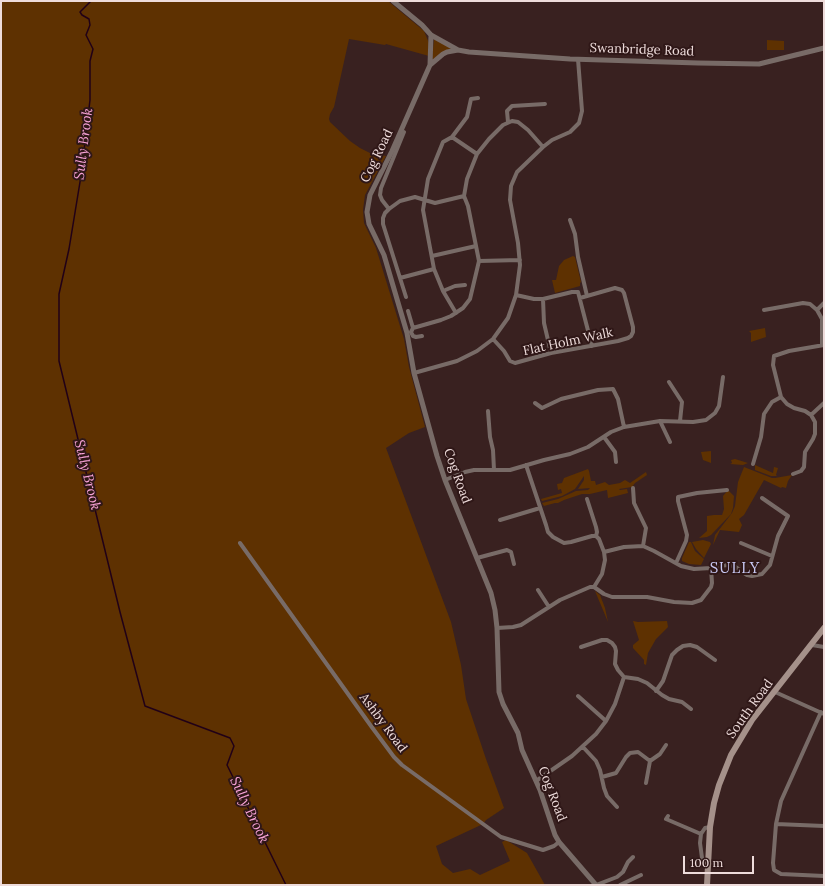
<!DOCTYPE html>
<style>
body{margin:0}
#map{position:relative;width:825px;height:886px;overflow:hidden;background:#392120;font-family:Lora,serif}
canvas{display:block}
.frame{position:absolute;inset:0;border:2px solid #eedcdb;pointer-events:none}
.scale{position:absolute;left:683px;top:856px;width:71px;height:18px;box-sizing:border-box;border:2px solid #eedcdb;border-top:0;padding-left:5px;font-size:12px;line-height:14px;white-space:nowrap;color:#eedcdb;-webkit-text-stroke:3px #2f1717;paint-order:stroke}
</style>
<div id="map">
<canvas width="825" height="886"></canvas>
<div class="frame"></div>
<div class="scale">100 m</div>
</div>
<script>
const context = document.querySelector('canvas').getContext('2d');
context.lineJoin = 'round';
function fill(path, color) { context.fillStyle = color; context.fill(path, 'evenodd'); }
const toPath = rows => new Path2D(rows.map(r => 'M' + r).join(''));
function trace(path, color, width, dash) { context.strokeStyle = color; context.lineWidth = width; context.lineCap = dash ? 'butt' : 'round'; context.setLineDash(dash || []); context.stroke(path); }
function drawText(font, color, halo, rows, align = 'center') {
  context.font = font + ' Lora,serif'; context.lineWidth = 4; context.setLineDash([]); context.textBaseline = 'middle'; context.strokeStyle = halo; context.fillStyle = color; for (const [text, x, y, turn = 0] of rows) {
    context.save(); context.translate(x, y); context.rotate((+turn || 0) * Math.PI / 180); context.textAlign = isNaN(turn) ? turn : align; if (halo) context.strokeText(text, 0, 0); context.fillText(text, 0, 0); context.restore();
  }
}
const green = toPath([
 [1,1,388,1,424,31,429,43,429,56,386,44,385,45,349,39,334,107,330,114,329,119,330,122,350,141,360,148,370,153,386,156,365,195,363,210,364,223,376,248,404,339,409,367,425,427,409,433,386,448,451,622,461,665,466,699,486,759,504,808,486,820,483,824,436,846,442,864,453,873,470,869,480,875,510,861,502,842,506,840,527,853,545,885,1,885],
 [434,39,451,48,450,50,432,60],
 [767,40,784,41,784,50,767,50],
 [573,256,575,257,581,282,580,283,580,286,555,293,552,280,556,280,559,266,564,260],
 [765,328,766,337,751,342,751,333,749,331],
 [711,451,711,463,703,460,701,452],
 [735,459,748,463,743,465,730,464,732,463,731,460],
 [755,465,773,473,774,467,778,468,776,475,777,476,771,476,755,470],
 [744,467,772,478,775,478,792,475,788,481,786,488,782,487,781,488,764,480,744,515,739,519,742,525,739,532,720,530,713,545,715,535,732,513,735,506,738,482],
 [588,469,589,471,591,481,595,481,596,485,605,482,609,485,620,483,625,480,630,483,646,472,647,475,635,483,632,487,619,489,620,490,627,489,628,493,608,498,607,490,590,494,582,494,564,500,558,503,555,503,544,506,542,503,558,499,576,491,588,490,590,488,578,489,584,480,584,476,575,489,562,496,542,501,541,499,562,493,561,489,558,490,557,484,562,483,564,478],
 [728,490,734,496,733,508,731,514,711,535,707,537,699,538,707,531,707,516,714,515,722,515,724,509,723,496],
 [703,540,710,542,711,544,704,558,696,549,692,542],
 [689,542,691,542,695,551,704,559,701,565,689,564,682,561,682,558],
 [595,591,600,595,605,608,608,622],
 [633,621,638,622,667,621,668,627,656,639,648,653,646,665,644,664,644,660,633,648,633,645,639,640]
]);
const stream = toPath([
 [91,1,80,12,82,15,89,19,90,25,86,35,93,49,90,61,90,100,81,176,69,249,59,294,59,361,120,612,145,706,230,738,234,746,227,765,286,885]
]);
const minor = toPath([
 [508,122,507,111,512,106,545,104],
 [452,137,467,117,471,99,478,98],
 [389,209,382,200,380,195,381,188,404,132],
 [570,220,575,234,578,257,587,296],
 [432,256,476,246],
 [479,261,520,260],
 [400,278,434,269],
 [443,291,455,286,465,285],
 [516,295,534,299,543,299,572,292,578,292,592,346],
 [406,297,383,224,383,218,385,213,389,209,400,201,415,197,435,203,464,196],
 [543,299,544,323,551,353],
 [764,310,803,303,810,304,817,310,824,303],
 [817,310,822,319,822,345],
 [408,311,413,328],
 [456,313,443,291,434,269,423,210,428,179,443,142,452,137,477,154],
 [422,336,416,337,413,336,411,332,413,328,441,320,451,316,463,308,470,299,479,261,468,206,464,196,467,179,477,154,489,139,503,125,512,121,518,122,528,130,543,147],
 [493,339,504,351,510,361,515,363,551,353,618,341,628,338,631,336,633,332,633,327,624,293,622,290,615,288,580,298],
 [414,373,457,361,477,351,493,339,508,318,516,295,520,265,518,243,510,200,511,186,517,172,543,147,552,140,570,132,579,123,582,111,578,59],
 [669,382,682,402,680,421],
 [535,403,542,408,561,399,598,390,613,389,618,399,624,427],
 [488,411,490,437,493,450,494,470],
 [811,415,824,403],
 [660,421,670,442],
 [604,437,615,452,616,462],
 [753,464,761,437,764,414,772,402,781,397],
 [526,465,546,525,548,532,553,537,564,543,571,542,592,536,596,536],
 [793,474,801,471,804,467,805,452,813,439,815,434,815,422,811,415,805,411,794,408,787,404,781,397,773,365,774,356,789,351,824,345],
 [445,480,465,472,474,470,510,470,544,460,570,454,588,447,611,432,624,427,660,421,693,422,706,420,715,413,719,406,723,377],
 [633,488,634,503,646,528,643,546],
 [500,520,540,508],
 [240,543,371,726,394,757,402,765,501,837,543,850,554,846,559,842],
 [741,543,772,556],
 [604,552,624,547,643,546,654,551,681,566,694,569,711,568],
 [477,558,507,550,511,552,514,564],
 [676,563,686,541,687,535,678,501,678,497,697,493,727,490],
 [594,587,604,594,612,597,647,597,674,602,692,603,701,600,711,587,712,583,711,568,726,565,734,566,747,575,752,576,762,574,770,565,778,536,788,516,762,498],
 [538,590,549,607],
 [497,628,513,627,521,625,560,600,590,587,594,587,602,574,605,560,604,552,599,539,596,536,597,532,596,527,587,499],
 [812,645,824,647],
 [624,677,638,679,647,683,662,695,669,699,682,702,691,709],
 [656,691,663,681,672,655,677,650,683,646,690,645,697,647,715,660],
 [775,692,824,714],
 [578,696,606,721],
 [821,712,781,801,776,824,773,863,774,870,781,874,824,876],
 [583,747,596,761,600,770,604,788,607,796,617,807],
 [650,761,660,754,666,745],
 [602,777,616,773,626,757,630,753,638,752,650,761,646,783],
 [536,781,572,756,596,734,606,721,615,704,624,677,618,670,615,664,616,651,615,647,612,643,607,640,602,640,581,647],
 [668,816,666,819,701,834],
 [776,824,824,826],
 [708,863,704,861,702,858,700,843,701,834,705,828,710,827],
 [596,885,617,877,623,872,628,862,633,857],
 [620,885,641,875]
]);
const tertiary = toPath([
 [393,1,422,25,431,35,458,50,469,52,570,59,698,63,759,64,824,48],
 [431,35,430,65,392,151,370,195,367,212,369,224,384,255,407,333,414,373,437,456,445,480,491,593,495,610,497,628,499,692,503,704,518,733,522,750,540,790,555,835,559,842,596,885],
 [430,65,443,54,447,52,458,50]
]);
const secondary = toPath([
 [707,885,710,827,714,803,719,785,731,755,752,720,824,628]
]);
const streetNames = [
 ["Swanbridge Road",642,50,2],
 ["Cog Road",377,156,-64],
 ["Flat Holm Walk",568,342,-12],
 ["Cog Road",457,476,70],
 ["South Road",750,709,-54],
 ["Ashby Road",383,723,53],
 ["Cog Road",552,794,69]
];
const waterNames = [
 ["Sully Brook",84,144,-83],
 ["Sully Brook",87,475,76],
 ["Sully Brook",249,810,64]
];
const quarterNames = [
 ["SULLY",735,569]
];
fill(green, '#5e3101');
trace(stream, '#210017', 1.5);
trace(minor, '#786b67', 4);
trace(tertiary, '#786b67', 5);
trace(secondary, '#a5918a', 6);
drawText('13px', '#eedcdb', '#2f1717', streetNames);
drawText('italic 14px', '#f7a2d6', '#2f1717', waterNames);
context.letterSpacing = '1px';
drawText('15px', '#c9c9f4', '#2f1717', quarterNames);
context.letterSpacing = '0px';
</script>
